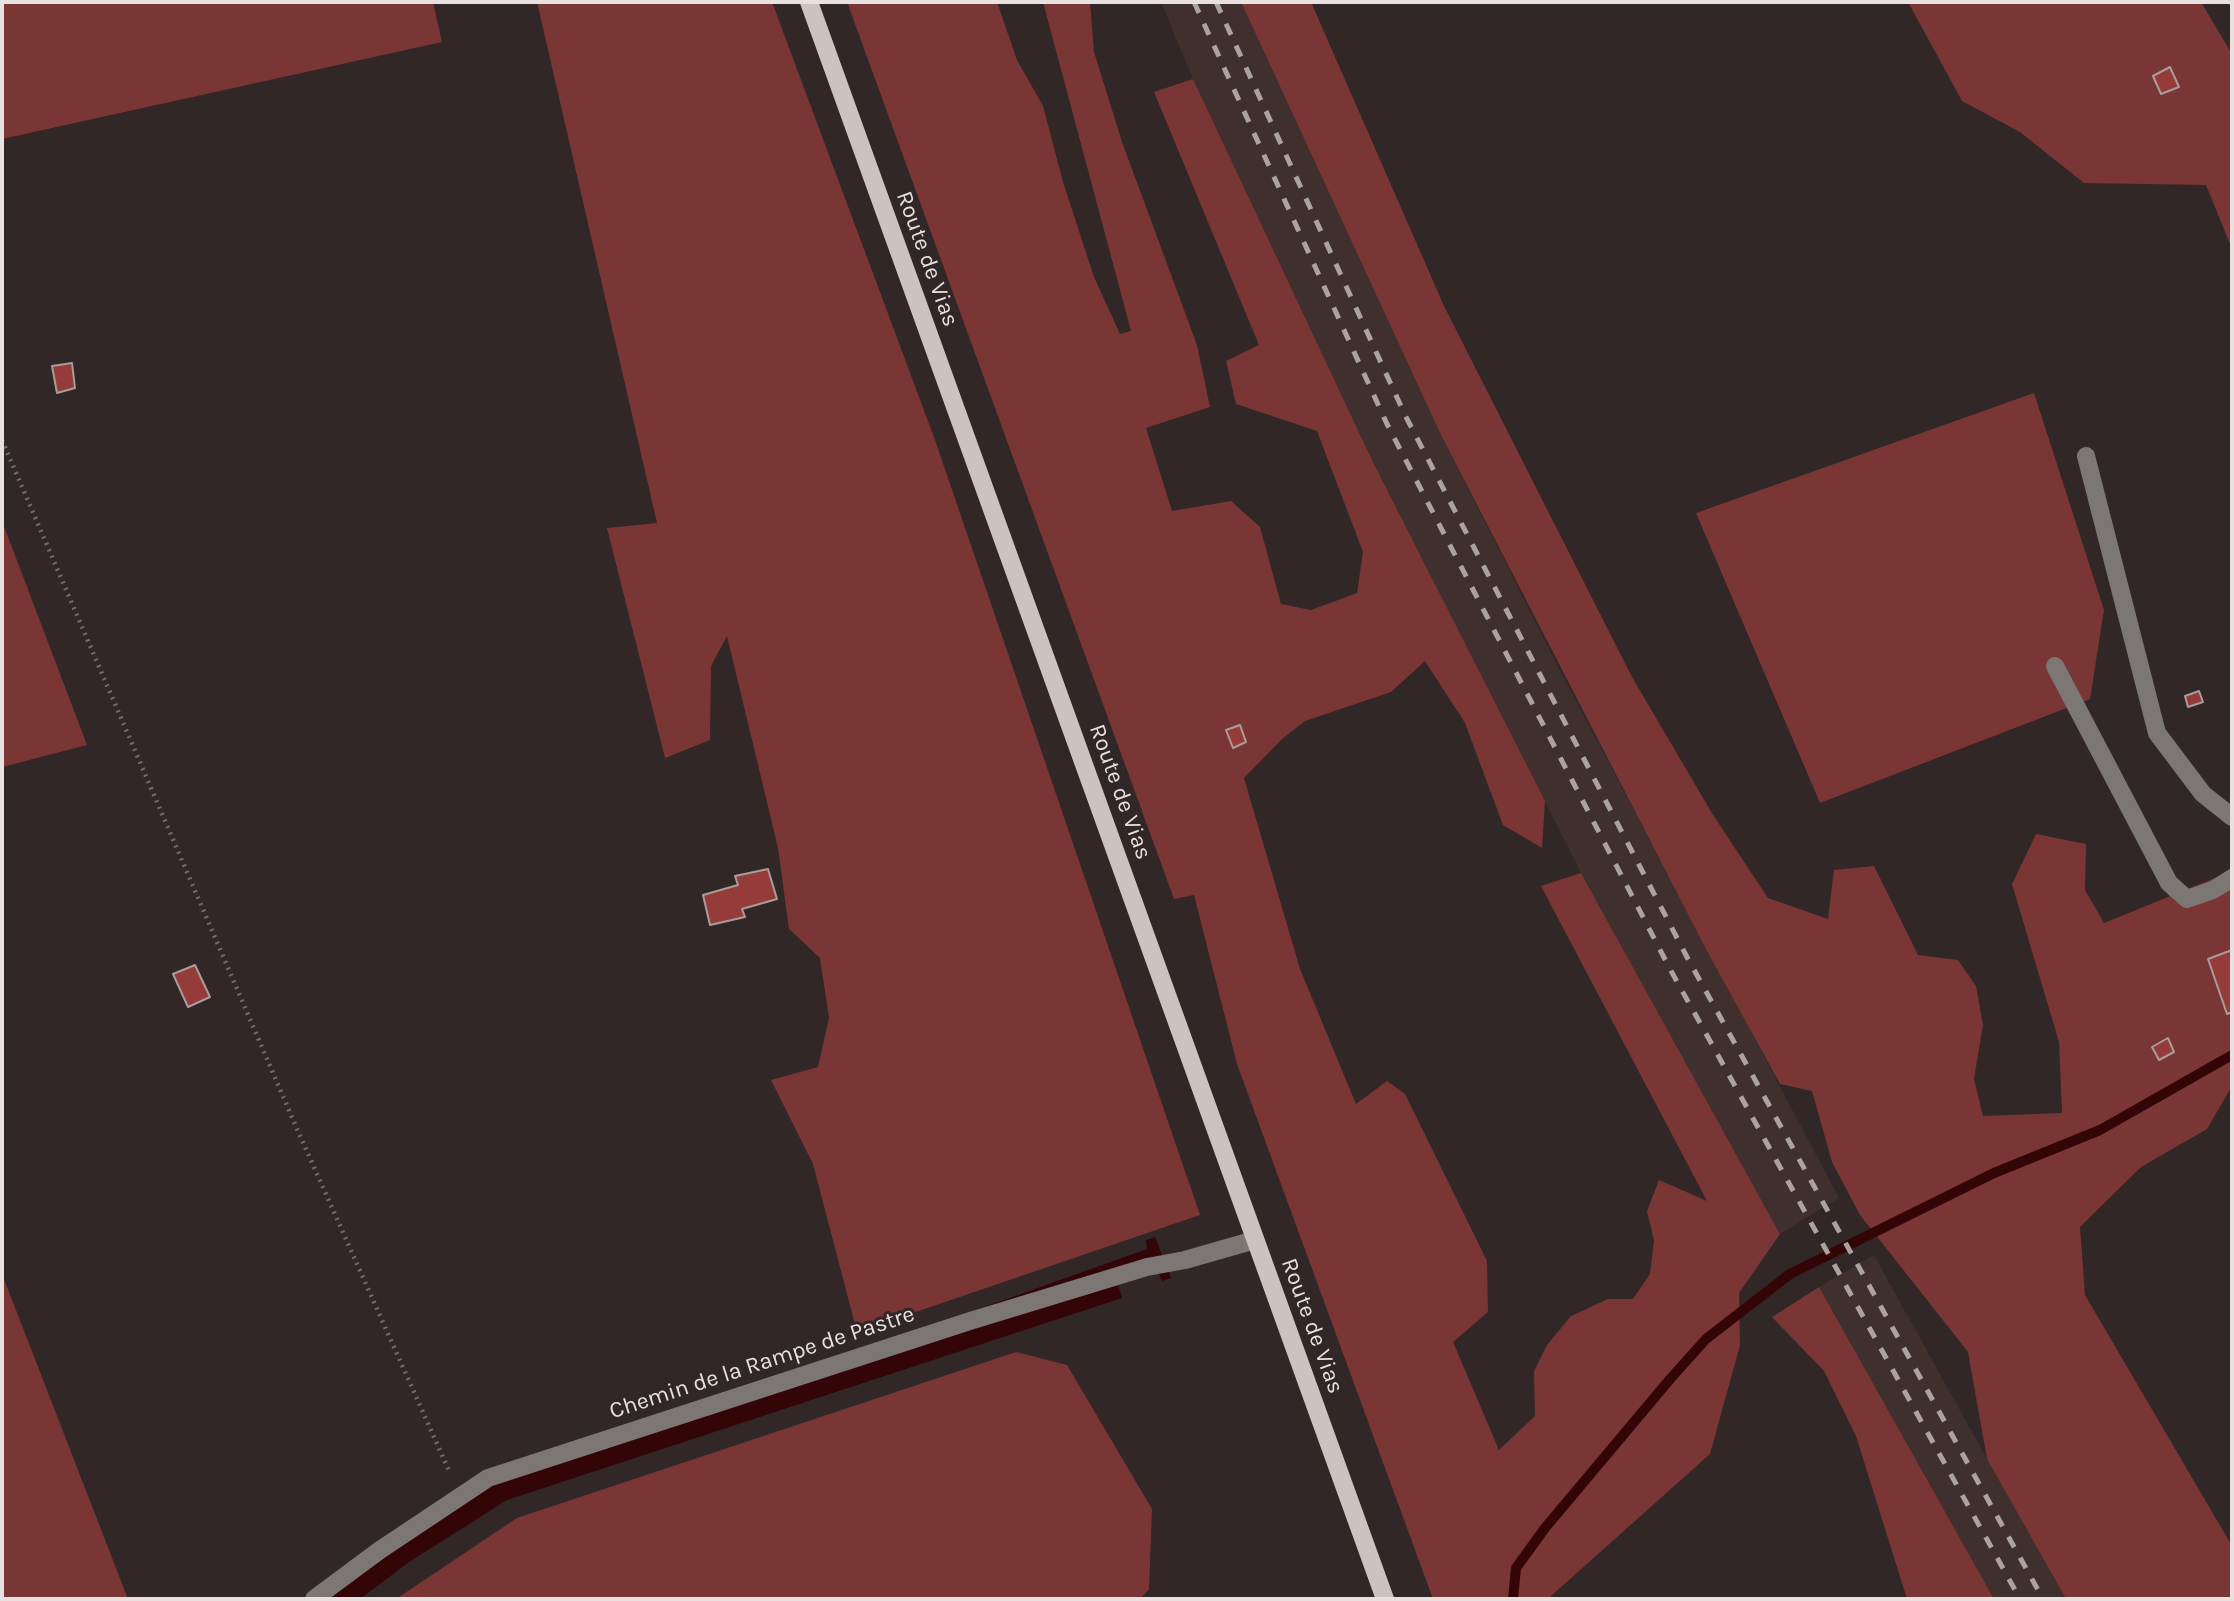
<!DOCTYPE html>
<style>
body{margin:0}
#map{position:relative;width:2234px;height:1601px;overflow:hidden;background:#312726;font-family:Karla,sans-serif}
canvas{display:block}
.frame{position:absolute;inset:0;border:4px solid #e8e1e0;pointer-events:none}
</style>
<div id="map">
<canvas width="2234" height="1601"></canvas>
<div class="frame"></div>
</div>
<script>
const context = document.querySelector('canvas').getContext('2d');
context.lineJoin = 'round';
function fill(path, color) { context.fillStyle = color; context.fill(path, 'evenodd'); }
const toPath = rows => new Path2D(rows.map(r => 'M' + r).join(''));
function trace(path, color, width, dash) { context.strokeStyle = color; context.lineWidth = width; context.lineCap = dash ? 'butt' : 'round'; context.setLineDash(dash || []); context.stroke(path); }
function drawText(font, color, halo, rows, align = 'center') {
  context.font = font + ' Karla,sans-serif'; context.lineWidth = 6; context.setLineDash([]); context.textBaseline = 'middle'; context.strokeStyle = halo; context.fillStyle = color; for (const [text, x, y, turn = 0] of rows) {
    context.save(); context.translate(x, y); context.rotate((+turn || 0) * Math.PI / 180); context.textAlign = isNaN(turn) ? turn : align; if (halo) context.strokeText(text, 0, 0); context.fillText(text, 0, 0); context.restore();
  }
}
const built = toPath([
 [1161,2,1241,2,1440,433,1565,680,1839,1198,1780,1234,1581,873,1372,460,1193,79],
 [1874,1255,1987,1459,2066,1599,1994,1599,1819,1287]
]);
const green = toPath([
 [2,2,433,2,442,42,2,139],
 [537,2,772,2,935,440,1200,1215,857,1332,813,1164,771,1080,818,1067,829,1018,820,958,789,929,778,848,727,636,711,666,710,740,665,758,607,528,657,523],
 [847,2,997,2,1017,60,1043,106,1063,182,1094,277,1120,334,1131,331,1043,2,1090,2,1094,52,1122,142,1197,345,1210,407,1146,428,1172,511,1231,501,1260,527,1281,604,1311,610,1357,593,1363,552,1317,431,1236,404,1226,361,1259,345,1154,92,1193,79,1372,460,1545,801,1542,848,1503,825,1465,723,1425,661,1391,692,1305,721,1282,739,1244,778,1300,969,1356,1104,1387,1081,1405,1094,1487,1261,1488,1312,1453,1342,1499,1450,1535,1416,1534,1371,1547,1345,1571,1316,1608,1299,1633,1299,1650,1274,1654,1240,1647,1211,1659,1180,1707,1201,1541,886,1581,873,1780,1234,1739,1293,1740,1345,1710,1454,1551,1596,1552,1599,1433,1599,1237,1064,1194,895,1174,899],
 [1241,2,1311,2,1444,306,1632,677,1713,815,1768,898,1828,919,1834,870,1874,866,1918,955,1958,960,1976,986,1983,1025,1974,1079,1983,1116,2062,1113,2059,1042,2012,884,2036,834,2086,844,2085,890,2104,923,2232,871,2232,1086,2207,1129,2141,1167,2080,1227,2085,1295,2232,1546,2232,1599,2066,1599,1987,1459,1968,1352,1860,1215,1832,1162,1812,1091,1780,1084,1707,951,1440,433],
 [1908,2,2201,2,2232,54,2232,249,2206,185,2084,183,2020,132,1962,101],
 [2034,393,2104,610,2090,699,1820,803,1696,513],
 [2,521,87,745,2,767],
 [2,1274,128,1599,2,1599],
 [1819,1287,1994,1599,1907,1599,1856,1436,1824,1371,1772,1317],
 [1016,1352,1067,1365,1152,1509,1149,1589,1140,1599,396,1599,517,1518]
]);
const water = toPath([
 [1155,1237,1171,1278,1162,1281,1158,1272,1118,1285,1122,1298,507,1500,409,1562,360,1599,320,1599,502,1479,1147,1249,1146,1240]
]);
const stream = toPath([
 [1513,1599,1516,1568,1545,1528,1671,1378,1706,1339,1790,1274,1994,1173,2100,1130,2232,1055]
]);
const building = toPath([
 [2170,67,2179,87,2161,94,2153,76,2170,67],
 [72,363,75,388,57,393,52,366,72,363],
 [2199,691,2203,702,2188,707,2185,696,2199,691],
 [1240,725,1246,742,1233,748,1226,730,1240,725],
 [768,869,777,899,742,909,745,917,710,925,703,895,738,885,735,876,768,869],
 [2232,950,2232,1012,2227,1014,2208,959,2232,950],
 [195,965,210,997,188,1007,173,974,195,965],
 [2168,1038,2174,1052,2159,1060,2152,1047,2168,1038]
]);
const path = toPath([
 [2230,2,2232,6],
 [2,440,297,1129,450,1473]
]);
const minor = toPath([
 [2086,456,2157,733,2203,794,2232,817],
 [2055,666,2169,883,2187,899,2213,890,2232,878],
 [314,1599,380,1550,488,1478,970,1321,1147,1267,1185,1260,1255,1240]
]);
const major = toPath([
 [809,2,1385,1599]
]);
const rail = toPath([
 [1194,2,1387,424,1670,969,2020,1599],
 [1216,2,1405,415,1688,959,2043,1599]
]);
const streetNames = [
 ["Route de Vias",927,259,70],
 ["Route de Vias",1120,792,70],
 ["Route de Vias",1312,1326,70],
 ["Chemin de la Rampe de Pastre",762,1363,-18]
];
fill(built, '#3f2f2d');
fill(green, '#7a3634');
fill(water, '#330507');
trace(stream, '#330507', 10);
fill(building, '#953b3a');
trace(building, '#a99c9b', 2);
trace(path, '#736a69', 4.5, [2, 5]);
trace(minor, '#7c7675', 18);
trace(major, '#cec2c1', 18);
trace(rail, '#aba3a2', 5, [12, 12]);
drawText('23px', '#e8e1e0', '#312726', streetNames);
</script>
